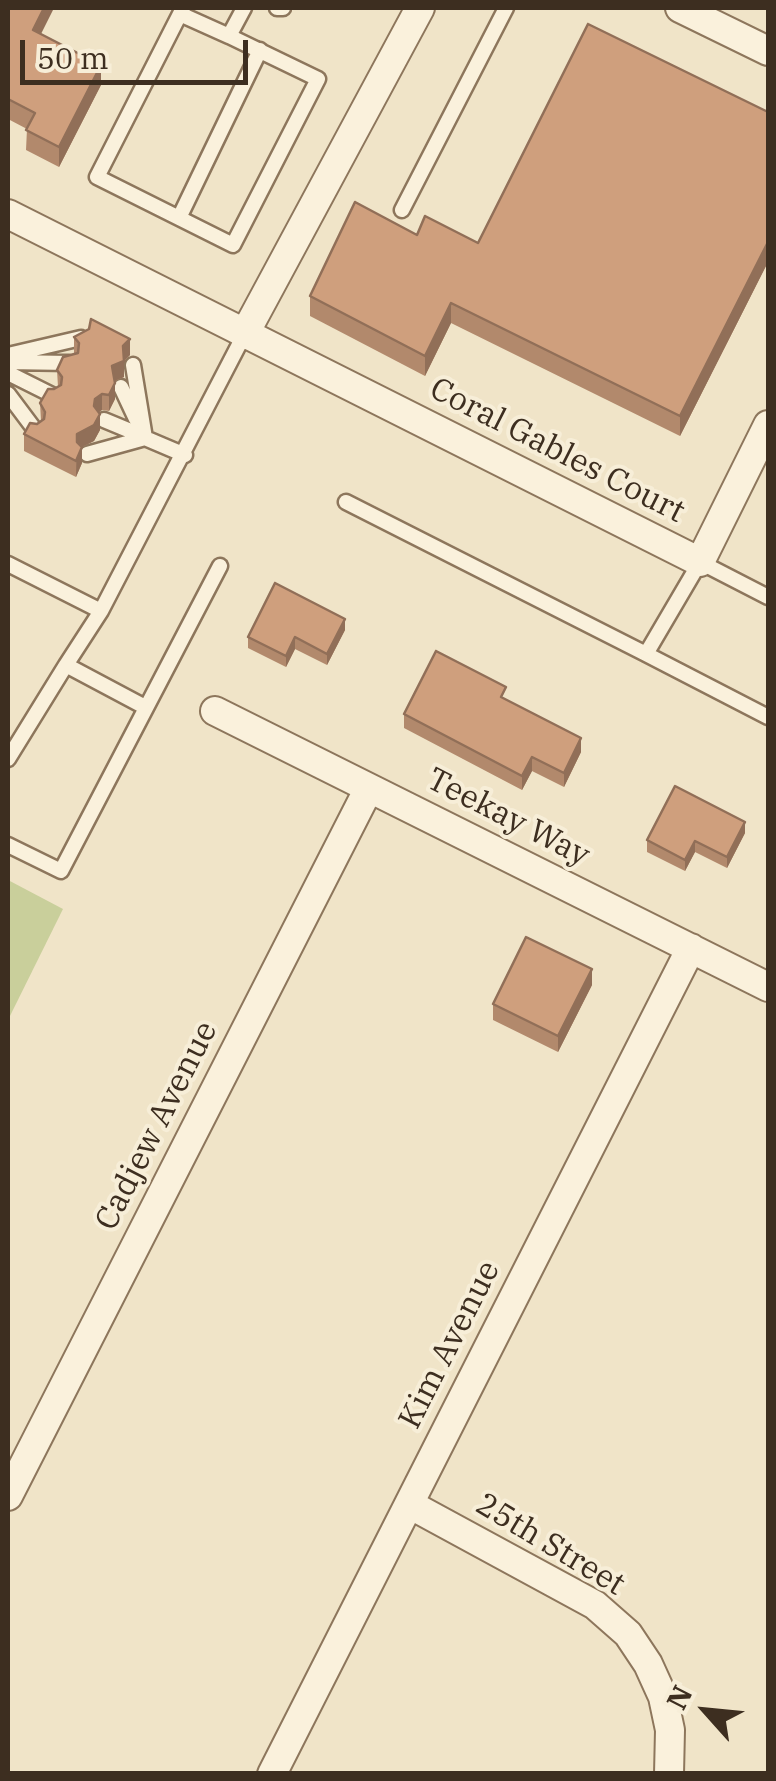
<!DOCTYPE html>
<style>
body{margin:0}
#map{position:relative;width:776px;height:1781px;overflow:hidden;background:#f0e4c8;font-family:"IBM Plex Serif",serif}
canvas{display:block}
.frame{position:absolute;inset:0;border:10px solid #3d2e20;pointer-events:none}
.north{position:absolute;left:656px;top:1661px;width:100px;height:100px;-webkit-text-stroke:8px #f7eed8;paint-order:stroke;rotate:297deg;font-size:28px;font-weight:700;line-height:40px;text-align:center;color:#3d2e20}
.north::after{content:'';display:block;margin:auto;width:35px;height:45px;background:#3d2e20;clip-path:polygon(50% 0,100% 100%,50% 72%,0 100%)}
.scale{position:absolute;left:20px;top:40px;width:228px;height:45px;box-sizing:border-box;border:5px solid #3d2e20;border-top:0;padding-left:12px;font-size:30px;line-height:35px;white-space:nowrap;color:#3d2e20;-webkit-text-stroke:8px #f7eed8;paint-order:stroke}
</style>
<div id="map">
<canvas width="776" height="1781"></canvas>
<div class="frame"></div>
<div class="north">N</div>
<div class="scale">50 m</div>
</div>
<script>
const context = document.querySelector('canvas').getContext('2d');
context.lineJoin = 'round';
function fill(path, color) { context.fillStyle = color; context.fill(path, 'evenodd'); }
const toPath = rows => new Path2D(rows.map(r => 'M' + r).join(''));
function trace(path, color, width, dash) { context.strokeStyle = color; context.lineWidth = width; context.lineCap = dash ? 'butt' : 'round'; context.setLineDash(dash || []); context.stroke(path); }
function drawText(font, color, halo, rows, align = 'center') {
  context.font = font + ' "IBM Plex Serif",serif'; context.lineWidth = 8; context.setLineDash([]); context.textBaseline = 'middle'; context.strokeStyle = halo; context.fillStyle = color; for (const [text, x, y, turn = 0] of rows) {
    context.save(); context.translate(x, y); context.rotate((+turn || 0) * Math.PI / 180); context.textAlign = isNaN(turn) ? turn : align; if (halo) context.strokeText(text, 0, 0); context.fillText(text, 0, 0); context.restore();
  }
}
const green = toPath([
 [8,880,63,909,8,1020]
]);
const service = toPath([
 [183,8,97,177,233,245,318,79,229,36,244,8],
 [277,8,283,8],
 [180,14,229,36],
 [402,210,506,8],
 [179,218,260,50],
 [8,355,81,338],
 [8,362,69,363],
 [133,365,145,438],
 [8,373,52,395],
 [121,387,136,419],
 [8,394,35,430],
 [104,420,145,437],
 [87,454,145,438,185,455],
 [346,502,646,654],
 [8,564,101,611],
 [768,597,700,562,646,654,768,717],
 [66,665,101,611,244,335],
 [8,759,66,665,145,707],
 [8,845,61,871,220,566]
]);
const minor = toPath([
 [680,8,768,51],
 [8,214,700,562,768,425],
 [244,335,420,8],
 [215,711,768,987],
 [8,1496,369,788],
 [409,1504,595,1605,628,1634,648,1664,663,1697,670,1730,669,1774],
 [272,1774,691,948]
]);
const wall = toPath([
 [8,8,101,85,59,167,26,150,27,129,8,119],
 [768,112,768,262,680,436,451,323,425,376,310,316,310,296,417,235,478,243],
 [74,337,130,355,124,361,124,377,115,381,115,399,109,411,102,410,98,412,100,430,94,441,82,447,82,463,76,477,24,451,24,434,41,421,40,403,58,387,57,370,74,354],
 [345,630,327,665,295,649,286,667,248,648,248,637],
 [506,700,581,752,564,787,532,771,522,790,404,728,404,714],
 [745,833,727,868,695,852,685,871,647,852,647,840],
 [592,985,558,1052,493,1020,493,1004]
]);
const shadedWall = toPath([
 [44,8,54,8,33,50,33,30],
 [101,65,101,85,59,167,59,147],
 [768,242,768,262,680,436,680,416],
 [451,303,451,323,425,376,425,356],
 [130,339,130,355,124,361,124,377,112,382,112,366,123,346],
 [115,383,115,399,109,411,109,395],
 [102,394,102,410,95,415,95,399],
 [100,414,100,430,94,441,82,447,82,463,76,477,77,434],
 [345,619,345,630,327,665,327,654],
 [295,637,295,649,286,667,286,656],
 [581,738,581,752,564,787,564,773],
 [532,757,532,771,522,790,522,776],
 [745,822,745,833,727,868,727,857],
 [695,841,695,852,685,871,685,860],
 [592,969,592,985,558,1052,558,1036]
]);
const building = toPath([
 [8,8,44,8,33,30,101,65,59,147,26,130,35,113,8,99,8,8],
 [588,24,768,112,768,242,680,416,451,303,425,356,310,296,355,202,417,235,425,216,478,243,588,24],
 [91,319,130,339,123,346,124,361,112,366,115,383,109,395,102,394,95,399,94,406,100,414,94,425,77,434,77,442,82,447,76,461,24,434,30,423,37,424,44,419,45,412,40,403,48,389,54,389,61,385,62,377,57,370,63,357,78,353,79,343,74,337,89,329,91,319],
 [275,583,345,619,327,654,295,637,286,656,248,637,275,583],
 [436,651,506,687,501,697,581,738,564,773,532,757,522,776,404,714,436,651],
 [675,786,745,822,727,857,695,841,685,860,647,840,675,786],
 [526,937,592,969,558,1036,493,1004,526,937]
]);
const streetNames = [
 ["Coral Gables Court",557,451,27],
 ["Teekay Way",508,818,27],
 ["Cadjew Avenue",157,1126,-63],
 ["Kim Avenue",450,1345,-63],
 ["25th Street",550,1545,31]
];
fill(green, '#c9cf9b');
trace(service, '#8d765c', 19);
trace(minor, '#8d765c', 32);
trace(service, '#faf1dc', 14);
trace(minor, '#faf1dc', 28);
fill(wall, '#b2896c');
fill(shadedWall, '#916f58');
fill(building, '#cf9f7d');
trace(building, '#916f58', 2.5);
drawText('32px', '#3d2e20', '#f7eed8', streetNames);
</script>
